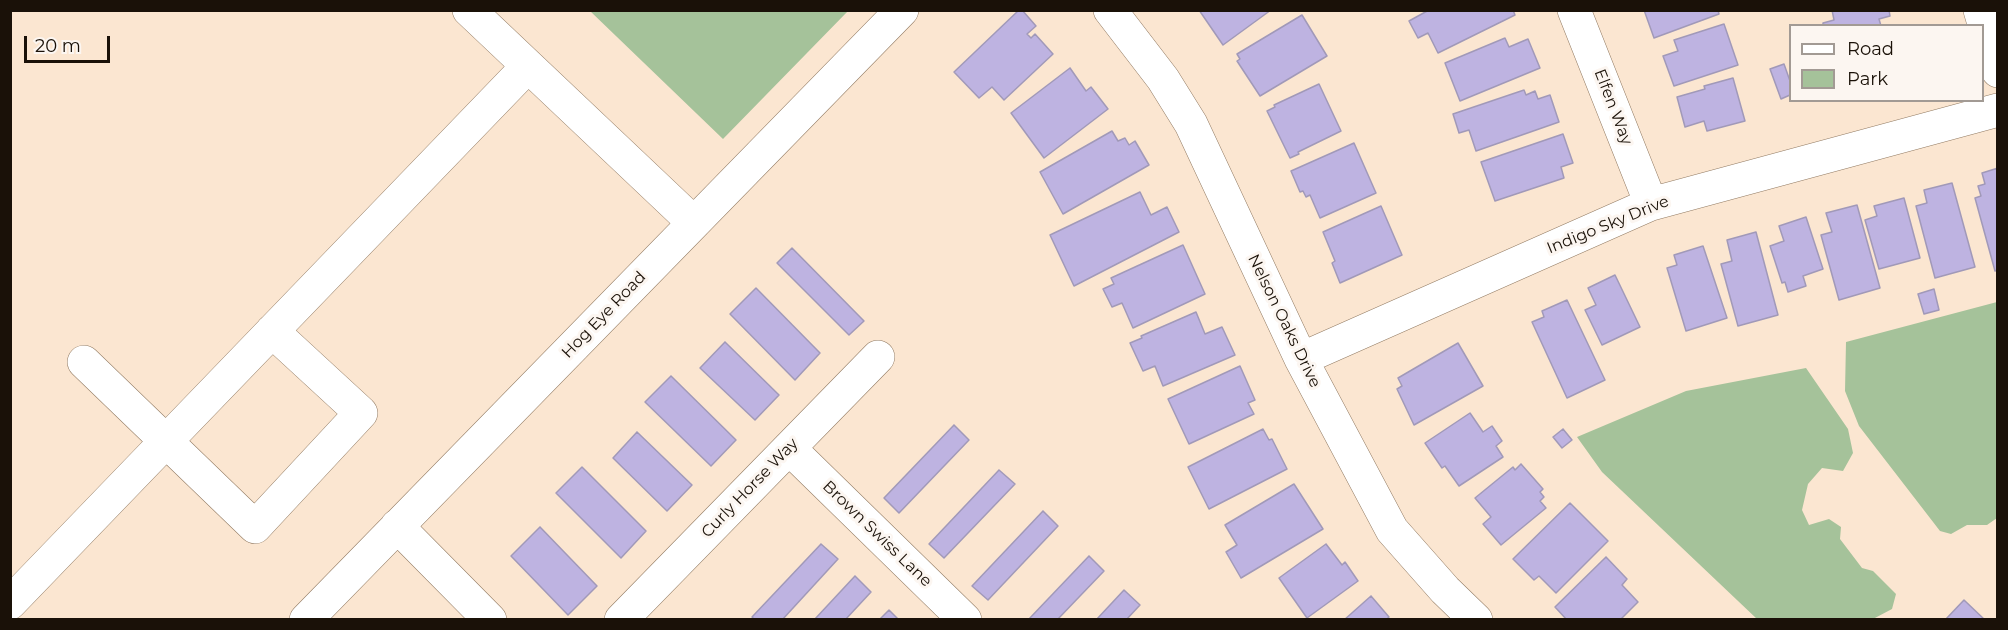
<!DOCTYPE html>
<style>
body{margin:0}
#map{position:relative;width:2008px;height:630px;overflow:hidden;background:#fbe6d1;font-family:Montserrat,sans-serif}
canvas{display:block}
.frame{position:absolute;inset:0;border:12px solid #1a1108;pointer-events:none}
.legend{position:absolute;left:1789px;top:24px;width:195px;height:78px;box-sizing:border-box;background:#fcf6f1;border:2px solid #a29a94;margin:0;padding:8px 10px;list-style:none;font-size:18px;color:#1a1108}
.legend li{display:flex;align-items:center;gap:12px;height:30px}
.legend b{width:30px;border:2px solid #a29a94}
.scale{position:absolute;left:24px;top:36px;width:86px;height:27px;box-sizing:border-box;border:3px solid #1a1108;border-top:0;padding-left:8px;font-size:18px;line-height:21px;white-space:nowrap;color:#1a1108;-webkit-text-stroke:4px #fcf6f1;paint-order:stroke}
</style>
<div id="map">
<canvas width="2008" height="630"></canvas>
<div class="frame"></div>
<ul class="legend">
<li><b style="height:8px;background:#fff"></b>Road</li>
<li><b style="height:16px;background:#a5c29a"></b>Park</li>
</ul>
<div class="scale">20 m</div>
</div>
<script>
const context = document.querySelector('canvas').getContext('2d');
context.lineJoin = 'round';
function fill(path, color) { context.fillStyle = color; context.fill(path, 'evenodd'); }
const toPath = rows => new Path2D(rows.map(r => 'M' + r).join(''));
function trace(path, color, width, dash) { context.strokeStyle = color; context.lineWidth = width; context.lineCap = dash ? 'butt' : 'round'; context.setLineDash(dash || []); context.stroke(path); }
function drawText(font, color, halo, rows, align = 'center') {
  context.font = font + ' Montserrat,sans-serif'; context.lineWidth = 6; context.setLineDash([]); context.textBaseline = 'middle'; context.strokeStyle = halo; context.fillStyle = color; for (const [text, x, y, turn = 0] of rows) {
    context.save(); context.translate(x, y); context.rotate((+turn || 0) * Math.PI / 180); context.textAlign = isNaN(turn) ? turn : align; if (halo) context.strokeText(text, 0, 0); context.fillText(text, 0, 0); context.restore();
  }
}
const green = toPath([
 [590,11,848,11,723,139],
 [1997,302,1997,518,1987,525,1967,525,1951,534,1940,531,1859,426,1845,391,1846,342],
 [1806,368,1848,429,1853,453,1843,471,1822,468,1808,484,1802,510,1809,525,1829,519,1841,527,1840,539,1862,568,1873,571,1896,594,1892,609,1873,619,1757,619,1602,472,1577,437,1686,391]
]);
const building = toPath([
 [1019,10,1022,10,1036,26,1027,34,1031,38,1035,34,1053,54,1004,100,992,87,979,98,954,72,1019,10],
 [1199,10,1271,10,1223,45,1199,10],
 [1429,10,1513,10,1515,15,1438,53,1428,33,1418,38,1409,21,1429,10],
 [1644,10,1718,10,1719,14,1654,38,1644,10],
 [1832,10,1889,10,1890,16,1879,19,1881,26,1823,26,1823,23,1834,20,1832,10],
 [1302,15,1327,56,1260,96,1237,61,1240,59,1237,54,1302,15],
 [1724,24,1738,65,1674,86,1663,56,1678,51,1674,40,1724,24],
 [1505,38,1509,47,1528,39,1540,68,1460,101,1445,63,1505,38],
 [1784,64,1790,81,1790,95,1781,99,1770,69,1784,64],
 [1070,68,1086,91,1091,87,1108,109,1044,158,1011,113,1070,68],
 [1733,78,1745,121,1707,131,1704,121,1685,127,1677,97,1705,89,1704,86,1733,78],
 [1319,84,1341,131,1298,152,1299,154,1290,158,1267,111,1275,107,1274,105,1319,84],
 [1524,90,1526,95,1535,91,1538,99,1550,95,1559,122,1476,151,1469,130,1459,133,1453,114,1524,90],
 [1112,131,1118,141,1125,138,1129,145,1135,141,1149,165,1063,214,1040,172,1112,131],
 [1563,134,1573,163,1561,167,1564,178,1495,201,1481,162,1563,134],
 [1354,143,1376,193,1320,218,1310,195,1306,197,1303,191,1300,192,1291,171,1354,143],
 [1998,168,1998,270,1995,271,1975,198,1981,196,1978,186,1985,184,1982,173,1998,168],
 [1952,183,1975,267,1935,278,1916,206,1927,203,1924,190,1952,183],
 [1140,192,1151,215,1167,207,1179,232,1074,286,1050,235,1140,192],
 [1904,198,1920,258,1879,269,1865,220,1877,216,1874,206,1904,198],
 [1857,205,1880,288,1839,300,1821,235,1832,232,1826,213,1857,205],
 [1381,206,1402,255,1340,283,1332,263,1335,261,1323,232,1381,206],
 [1806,217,1823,269,1803,276,1806,286,1788,292,1785,282,1782,283,1770,246,1784,241,1779,226,1806,217],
 [1756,232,1778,315,1738,326,1721,264,1732,261,1727,240,1756,232],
 [1183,245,1205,294,1133,328,1122,303,1112,307,1103,289,1114,284,1111,278,1183,245],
 [1703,246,1727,318,1686,331,1667,268,1677,265,1674,255,1703,246],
 [792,248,864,321,849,335,777,263,792,248],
 [1615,275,1640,327,1602,345,1585,310,1596,305,1588,288,1615,275],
 [756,288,820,353,795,380,730,314,756,288],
 [1934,289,1939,310,1924,314,1918,294,1934,289],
 [1567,300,1605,380,1567,398,1532,322,1544,317,1542,311,1567,300],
 [1196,312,1205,334,1222,327,1235,355,1163,386,1155,366,1143,371,1130,343,1142,338,1141,336,1196,312],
 [725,342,779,395,755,420,700,368,725,342],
 [1458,343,1483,386,1414,425,1397,389,1402,386,1398,378,1458,343],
 [1240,366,1255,400,1248,403,1254,414,1189,444,1168,399,1240,366],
 [671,376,736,440,711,466,645,402,671,376],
 [1470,413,1483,432,1492,426,1502,441,1496,446,1503,457,1459,486,1445,466,1442,468,1425,443,1470,413],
 [954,425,969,440,899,513,884,498,954,425],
 [1263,429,1269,440,1272,439,1287,469,1209,509,1188,467,1263,429],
 [1563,429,1572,440,1562,448,1553,437,1563,429],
 [637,432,692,485,667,511,613,458,637,432],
 [1521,464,1543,489,1540,492,1544,497,1540,501,1546,508,1501,545,1483,524,1491,517,1475,498,1513,467,1515,470,1521,464],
 [582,467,646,531,621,558,556,493,582,467],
 [999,470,1015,484,944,558,929,544,999,470],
 [1294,484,1323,529,1241,578,1226,552,1237,545,1225,525,1294,484],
 [1570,503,1608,541,1556,593,1539,576,1534,580,1513,559,1570,503],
 [1043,511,1058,526,988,600,972,586,1043,511],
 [540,527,597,586,568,615,511,556,540,527],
 [821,544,838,559,782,620,755,620,752,617,821,544],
 [1326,544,1342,565,1345,562,1358,581,1307,618,1279,578,1326,544],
 [1089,556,1104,571,1057,620,1028,620,1089,556],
 [1606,557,1627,579,1622,585,1638,602,1620,620,1567,620,1555,607,1606,557],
 [855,576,871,592,845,620,814,620,855,576],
 [1124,590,1140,605,1126,620,1096,620,1124,590],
 [1371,596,1389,617,1386,620,1344,620,1371,596],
 [1964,600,1985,620,1945,620,1964,600],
 [889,610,899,620,879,620,889,610]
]);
const minor = toPath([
 [469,10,694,223],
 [1110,10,1163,79,1191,124,1301,359,1392,530,1445,590,1476,620],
 [1574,10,1651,204],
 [1980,10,1998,71],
 [1301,359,1651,204,1998,110],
 [84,362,255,527,361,413,272,331],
 [789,448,965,620],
 [397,526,490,620],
 [10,603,528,66],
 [306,620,902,10],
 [621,620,878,357]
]);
const streetNames = [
 ["Elfen Way",1613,107,69],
 ["Indigo Sky Drive",1608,225,-22],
 ["Hog Eye Road",604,315,-46],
 ["Nelson Oaks Drive",1284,321,64],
 ["Curly Horse Way",750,488,-46],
 ["Brown Swiss Lane",877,534,44]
];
fill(green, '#a5c29a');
fill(building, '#beb3e1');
trace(building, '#a199b8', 1.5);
trace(minor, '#927b63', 34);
trace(minor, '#fff', 33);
drawText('16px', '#1a1108', '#fcf6f1', streetNames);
</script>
